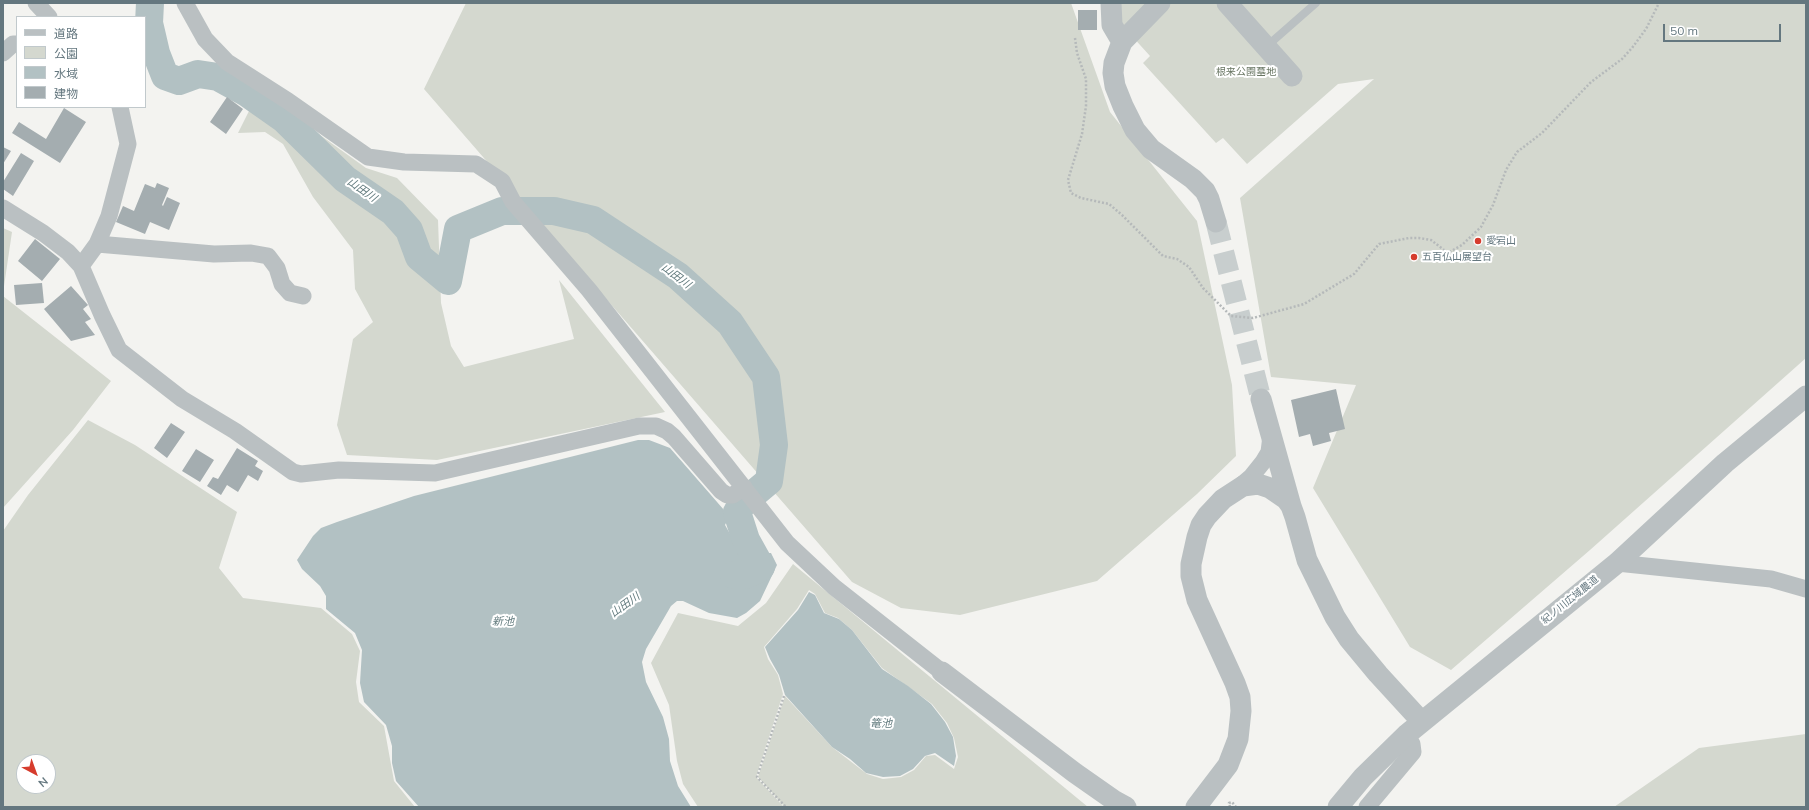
<!DOCTYPE html>
<meta charset="utf-8">
<style>
body{margin:0}
#map{position:relative;width:1809px;height:810px;overflow:hidden;background:#f3f3f0;font-family:Mulish,"Noto Sans JP",sans-serif}
canvas{display:block}
.frame{position:absolute;inset:0;border:4px solid #64777f;pointer-events:none}
.legend{position:absolute;left:16px;top:16px;width:130px;height:92px;box-sizing:border-box;background:#fff;border:1px solid #c1c9cc;margin:0;padding:5px 7px;list-style:none;font-size:12px;color:#64777f}
.legend li{display:flex;align-items:center;gap:8px;height:20px}
.legend b{width:20px;border:1px solid #c1c9cc}
.north{position:absolute;left:16px;top:754px;width:40px;height:40px;box-sizing:border-box;background:#fff;border:1px solid #c1c9cc;border-radius:50%;rotate:139deg;font-size:11px;font-weight:700;line-height:16px;text-align:center;color:#64777f}
.north::after{content:'';display:block;margin:auto;width:14px;height:18px;background:#d63c2d;clip-path:polygon(50% 0,100% 100%,50% 72%,0 100%)}
.scale{position:absolute;left:1663px;top:24px;width:118px;height:18px;box-sizing:border-box;border:2px solid #64777f;border-top:0;padding-left:5px;font-size:12px;line-height:14px;white-space:nowrap;color:#64777f;-webkit-text-stroke:3px #fff;paint-order:stroke}
</style>
<div id="map">
<canvas width="1809" height="810"></canvas>
<div class="frame"></div>
<ul class="legend">
<li><b style="height:5px;background:#bac0c2"></b>道路</li>
<li><b style="height:11px;background:#d4d8cf"></b>公園</li>
<li><b style="height:11px;background:#b2c1c3"></b>水域</li>
<li><b style="height:11px;background:#a4adb0"></b>建物</li>
</ul>
<div class="north">N</div>
<div class="scale">50 m</div>
</div>
<script>
const context = document.querySelector('canvas').getContext('2d');
context.lineJoin = 'round';
function fill(path, color) { context.fillStyle = color; context.fill(path, 'evenodd'); }
const toPath = rows => new Path2D(rows.map(r => 'M' + r).join(''));
function trace(path, color, width, dash) { context.strokeStyle = color; context.lineWidth = width; context.lineCap = dash ? 'butt' : 'round'; context.setLineDash(dash || []); context.stroke(path); }
function drawText(font, color, halo, rows, align = 'center') {
  context.font = font + ' Mulish,"Noto Sans JP",sans-serif'; context.lineWidth = 4; context.setLineDash([]); context.textBaseline = 'middle'; context.strokeStyle = halo; context.fillStyle = color; for (const [text, x, y, turn = 0] of rows) {
    context.save(); context.translate(x, y); context.rotate((+turn || 0) * Math.PI / 180); context.textAlign = isNaN(turn) ? turn : align; if (halo) context.strokeText(text, 0, 0); context.fillText(text, 0, 0); context.restore();
  }
}
const green = toPath([
 [466,3,1071,3,1110,112,1197,221,1232,385,1236,456,1197,494,1097,581,960,615,901,608,852,582,424,89],
 [1102,3,1806,3,1806,358,1590,550,1451,670,1410,647,1313,488,1356,385,1271,377,1240,198,1374,79,1338,84,1247,164,1223,138,1216,143,1143,63,1150,56],
 [249,87,302,122,366,168,397,178,438,220,441,303,451,346,464,367,574,339,559,280,665,412,437,460,347,455,337,425,353,339,373,322,355,289,353,250,313,197,283,144,265,132,238,133,249,111,240,98],
 [3,228,12,232,3,293],
 [3,296,111,381,73,430,3,508],
 [88,420,135,445,237,512,219,568,243,598,321,608,352,634,360,651,356,682,359,702,384,726,394,781,415,807,3,807,3,531,28,495],
 [24,762,48,762,48,786,24,786],
 [793,564,1088,807,788,807,784,806,758,777,785,696,832,747,867,774,883,779,901,777,914,770,926,756,935,755,954,769,958,757,954,738,947,723,932,704,882,668,852,630,838,618,825,613,815,594,809,590,797,609,764,647,768,659,778,675,783,694,756,777,784,807,698,807,683,784,677,761,669,705,651,663,678,613,738,626,766,603],
 [1806,734,1806,807,1614,807,1699,748]
]);
const water = toPath([
 [638,440,649,440,670,448,724,510,728,519,725,525,746,562,751,564,765,553,771,553,777,565,760,601,746,613,737,618,709,613,683,601,677,601,671,606,646,649,642,662,646,682,663,717,669,739,670,761,678,786,691,807,419,807,396,781,392,763,392,746,386,725,364,702,360,683,362,650,355,633,326,609,326,596,320,586,302,569,297,560,313,536,321,528,337,522,414,496],
 [809,592,815,595,824,613,839,619,852,630,882,669,908,686,931,704,945,722,953,737,956,756,954,766,935,753,925,756,913,769,900,776,883,777,866,773,850,759,832,747,785,695,779,675,770,659,765,647,798,610]
]);
const stream = toPath([
 [143,17,144,3],
 [145,48,152,69,161,65]
]);
const river = toPath([
 [150,3,149,23,156,53,165,76,179,81,198,74,218,77,247,93,284,119,345,179,393,212,409,230,419,257,448,281,458,229,502,211,554,211,593,220,678,276,730,323,766,377,774,445,769,481,744,502,737,512,746,540,761,567,745,575,734,575]
]);
const building = toPath([
 [1078,10,1097,10,1097,30,1078,30],
 [227,97,243,109,226,134,210,122],
 [64,108,86,122,60,163,12,133,19,122,46,139],
 [3,147,11,151,3,164],
 [21,153,34,161,13,196,3,189,3,182],
 [157,183,169,188,162,205,163,206,167,197,180,203,169,230,150,222,145,234,116,222,123,206,134,211,145,184,155,188],
 [35,239,60,259,42,281,18,261],
 [42,283,44,303,16,305,14,285],
 [71,286,88,305,83,309,91,319,85,322,95,335,71,341,44,309],
 [1336,389,1345,429,1329,433,1331,441,1313,446,1310,434,1299,437,1291,400],
 [171,423,185,432,167,458,154,448],
 [237,448,258,461,255,466,263,471,258,481,248,475,238,492,227,485,221,495,207,486,213,477,218,479],
 [196,449,214,460,200,482,182,471]
]);
const tertiaryTunnel = toPath([
 [1216,222,1261,399]
]);
const path = toPath([
 [1075,38,1077,53,1086,79,1086,106,1082,134,1068,180,1071,193,1081,198,1109,204,1122,215,1163,256,1177,259,1189,267,1203,288,1231,316,1253,318,1304,304,1354,274,1379,244,1409,238,1419,238,1431,240,1448,253,1462,245,1481,227,1493,205,1506,170,1517,152,1542,133,1591,82,1622,59,1632,48,1646,29,1659,3],
 [784,696,757,777,786,807],
 [1230,807,1229,803,1232,802,1236,807]
]);
const service = toPath([
 [1267,46,1316,3]
]);
const minor = toPath([
 [36,3,49,17],
 [185,3,205,39,227,62,288,101,368,157,404,162,476,164,502,181,513,202,589,290,787,543,834,587,942,672],
 [3,53,13,44,17,44],
 [3,208,43,233,68,252,81,266,102,315,119,350,182,399,235,431,293,472,301,474,339,470,435,473,639,426,656,426,667,431,674,437,721,491,727,495,733,495,744,487],
 [97,244,214,254,251,253,268,256,277,268,282,284,290,293,303,296],
 [81,266,97,244,109,216,128,144,120,107],
 [1237,489,1251,477,1263,462,1269,452,1271,436],
 [1617,563,1771,579,1806,589],
 [1367,807,1413,752,1412,744,1406,735]
]);
const tertiary = toPath([
 [1111,3,1112,25,1122,42],
 [1160,3,1122,42,1114,63,1113,73,1115,86,1123,106,1135,130,1151,149,1193,179,1205,191,1209,199,1216,222],
 [1227,3,1292,76],
 [1261,399,1291,506],
 [942,672,1075,773,1115,801,1126,807],
 [1196,807,1228,765,1238,739,1241,711,1240,697,1235,683,1197,600,1191,576,1191,564,1197,537,1201,525,1207,516,1223,499,1243,486,1258,484,1270,488,1286,499,1291,506,1295,517,1307,560,1335,617,1349,639,1378,674,1422,722],
 [1338,807,1363,777,1406,735,1617,563,1725,463,1806,396]
]);
const markers = [
 [1478,241,4,"#d63c2d"],
 [1414,257,4,"#d63c2d"]
];
const parkNames = [
 ["根来公園墓地",1246,72]
];
const poiNames = [
 ["愛宕山",1486,241],
 ["五百仏山展望台",1422,257]
];
const streetNames = [
 ["紀ノ川広域農道",1570,600,-39]
];
const waterNames = [
 ["山田川",362,190,35],
 ["山田川",676,276,37],
 ["山田川",625,605,-36],
 ["新池",503,622],
 ["篭池",881,724]
];
fill(green, '#d4d8cf');
fill(water, '#b2c1c3');
trace(stream, '#b2c1c3', 4.5);
trace(river, '#b2c1c3', 28);
fill(building, '#a4adb0');
trace(tertiaryTunnel, '#c8cece', 21, [21, 10]);
trace(path, '#b5b9ba', 2.5, [2, 2]);
trace(service, '#bac0c2', 8);
trace(minor, '#bac0c2', 17);
trace(tertiary, '#bac0c2', 21);
for (const [x, y, r, color] of markers) { const dot = new Path2D(); dot.arc(x, y, r, 0, 2 * Math.PI); context.fillStyle = color; context.fill(dot); trace(dot, '#fff', 1.5); }
drawText('10px', '#697663', '#fff', parkNames);
drawText('10px', '#64777f', '#fff', poiNames, 'left');
drawText('10px', '#64777f', '#fff', streetNames);
drawText('italic 11px', '#60797c', '#fff', waterNames);
</script>
